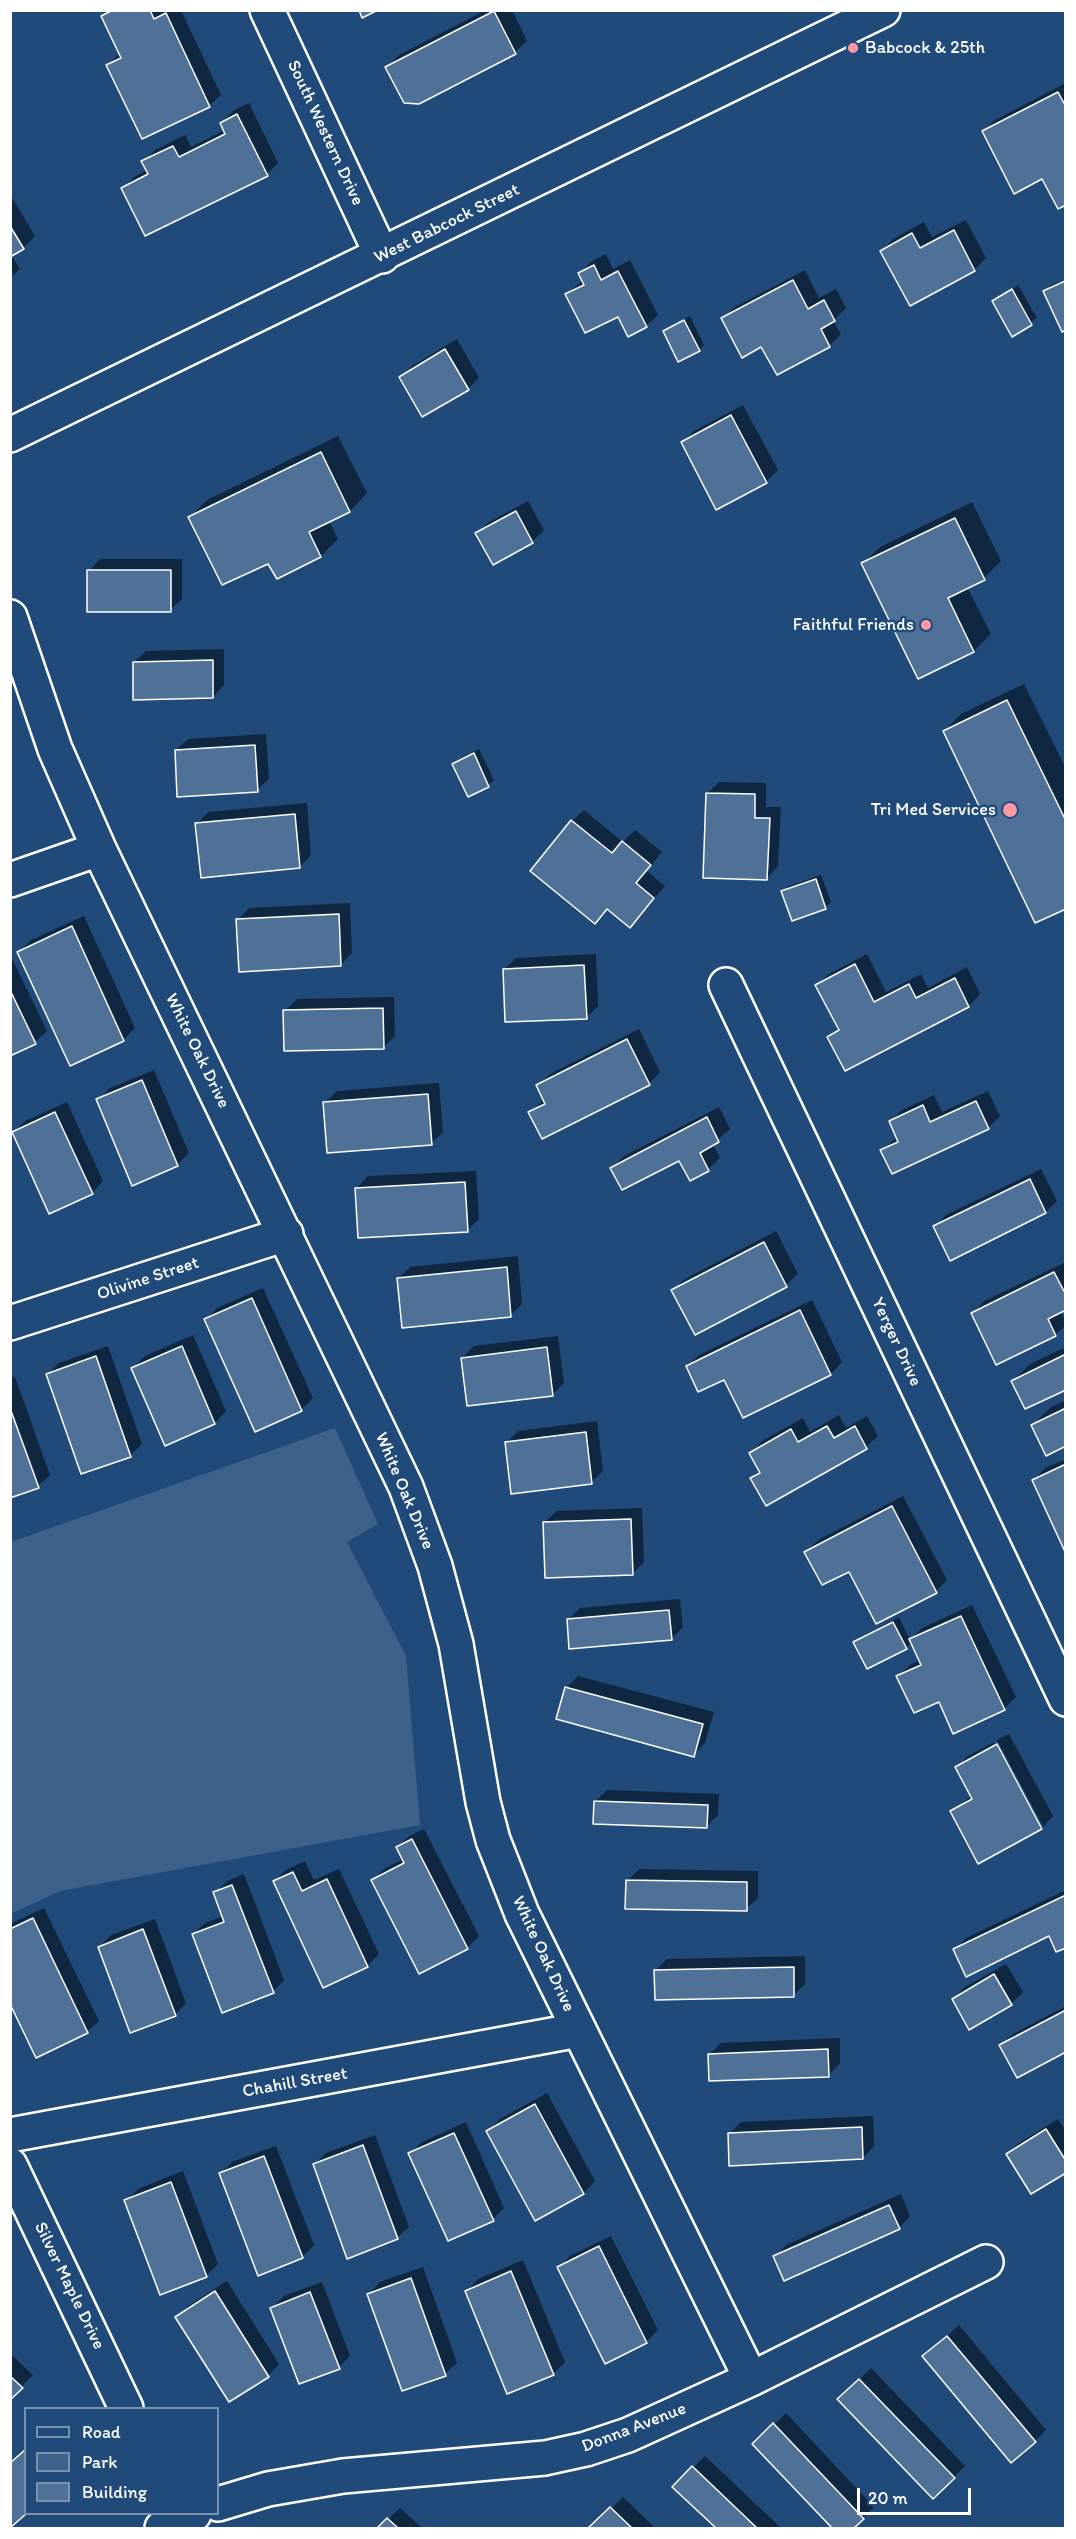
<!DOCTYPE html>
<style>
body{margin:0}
#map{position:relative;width:1076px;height:2539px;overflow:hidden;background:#1f4a7a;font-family:Itim,sans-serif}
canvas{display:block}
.frame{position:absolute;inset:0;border:12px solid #fff;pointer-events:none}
.legend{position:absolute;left:24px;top:2407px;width:195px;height:108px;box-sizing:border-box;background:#1f4a7a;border:2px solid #7992af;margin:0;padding:8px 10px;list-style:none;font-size:18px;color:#fff}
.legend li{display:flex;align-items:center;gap:12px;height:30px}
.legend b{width:30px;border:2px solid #7992af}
.scale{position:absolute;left:857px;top:2488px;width:114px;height:27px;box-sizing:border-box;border:3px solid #fff;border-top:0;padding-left:8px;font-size:18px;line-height:21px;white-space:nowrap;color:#fff;-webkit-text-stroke:4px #1f4a7a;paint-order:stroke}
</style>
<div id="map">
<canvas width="1076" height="2539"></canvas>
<div class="frame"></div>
<ul class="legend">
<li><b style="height:8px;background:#1f4a7a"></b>Road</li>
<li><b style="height:16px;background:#3c618b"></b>Park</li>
<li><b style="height:16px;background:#507197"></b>Building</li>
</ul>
<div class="scale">20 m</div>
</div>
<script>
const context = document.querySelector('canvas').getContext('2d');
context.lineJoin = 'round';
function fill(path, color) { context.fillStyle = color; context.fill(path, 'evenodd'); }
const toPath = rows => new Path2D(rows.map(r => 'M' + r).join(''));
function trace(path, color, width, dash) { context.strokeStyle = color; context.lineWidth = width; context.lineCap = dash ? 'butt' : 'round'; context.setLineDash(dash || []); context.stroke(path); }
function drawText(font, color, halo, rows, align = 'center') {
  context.font = font + ' Itim,sans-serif'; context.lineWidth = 5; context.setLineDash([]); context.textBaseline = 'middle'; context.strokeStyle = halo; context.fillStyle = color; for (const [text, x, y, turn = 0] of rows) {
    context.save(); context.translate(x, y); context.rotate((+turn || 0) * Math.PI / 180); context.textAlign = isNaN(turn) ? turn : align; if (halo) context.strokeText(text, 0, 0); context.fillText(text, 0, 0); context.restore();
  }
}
const green = toPath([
 [335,1428,378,1524,347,1542,406,1656,420,1825,60,1891,11,1914,11,1542]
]);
const shadow = toPath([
 [109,10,181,10,221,95,209,106,108,65,120,53,103,16],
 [486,10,512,10,527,41,515,52,418,103,387,67,399,55],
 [1066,83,1066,203,1043,177,984,131,995,120],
 [249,103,278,163,267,174,123,189,134,177,148,170,143,162,155,150,185,135,191,147,225,130,221,123,233,111],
 [10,194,35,236,23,248,11,255,20,269,10,278],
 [966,220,986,258,975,269,911,304,882,251,893,239,924,222,932,237],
 [606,254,613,269,630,260,658,315,646,326,567,294,583,280,580,273,591,262],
 [805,270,819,298,836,289,846,308,833,321,841,334,829,346,762,345,723,318,735,307],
 [1066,279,1066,328,1045,291,1051,285],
 [1018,285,1037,318,1012,334,994,301],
 [690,316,704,345,699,350,665,331],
 [457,339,479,378,468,389,401,377,412,366],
 [743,405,778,470,766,482,682,442,694,431],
 [338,436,367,493,350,511,329,521,338,539,321,556,277,577,269,562,190,517,207,500],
 [528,501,544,530,532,542,477,533,489,522],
 [972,502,1001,561,984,578,967,587,991,634,974,651,919,677,863,564,880,547],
 [100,559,182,559,182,599,170,610,89,571],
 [224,649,224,685,213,697,134,662,146,651],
 [1024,684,1066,769,1066,907,944,731,961,714],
 [266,734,269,779,257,790,176,750,188,739],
 [479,749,494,780,488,785,468,795,454,764,459,759],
 [719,782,766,783,766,807,781,807,778,866,767,878,708,793],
 [307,803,311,855,300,867,197,824,208,812],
 [584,810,623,842,635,830,662,852,647,871,665,886,630,926,608,908,595,922,572,821],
 [821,875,831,902,825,908,783,891,789,886],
 [350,903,352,953,341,965,238,920,249,908],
 [84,916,135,1028,123,1040,19,952,31,940],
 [10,954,47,1031,35,1042,10,1054],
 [596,954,598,1006,586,1018,505,969,516,958],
 [867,954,886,992,921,974,928,988,967,967,980,994,969,1006,846,1069,829,1037,839,1027,817,985,829,974],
 [394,997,395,1036,383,1048,285,1011,297,999],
 [639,1029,660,1072,649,1084,530,1113,545,1099,538,1085,550,1074],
 [154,1070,189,1153,177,1165,98,1100,110,1088],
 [439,1083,443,1132,431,1144,325,1103,337,1091],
 [988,1091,1000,1116,988,1128,882,1150,898,1137,891,1121,902,1110,934,1095,942,1112],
 [67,1102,103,1181,92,1193,14,1132,25,1121],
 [719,1107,730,1129,713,1144,720,1158,708,1169,679,1159,612,1168,624,1156],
 [1041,1169,1057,1201,1046,1212,935,1227,946,1215],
 [476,1171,479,1219,467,1231,357,1188,368,1176],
 [776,1231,798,1274,786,1285,696,1333,673,1290,685,1279],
 [518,1256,522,1304,510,1316,398,1279,410,1267],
 [1066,1262,1066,1309,1061,1311,1066,1325,1055,1335,973,1313,984,1301],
 [263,1288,313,1398,301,1410,206,1320,217,1308],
 [812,1300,842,1362,831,1374,744,1416,725,1378,687,1366,699,1355],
 [193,1335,226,1411,215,1423,133,1368,145,1356],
 [558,1336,564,1383,552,1395,462,1358,474,1346],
 [108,1346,142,1444,131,1455,82,1472,47,1374,59,1363],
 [1066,1347,1066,1387,1013,1381,1030,1364],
 [15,1377,50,1475,38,1486,10,1496,10,1378],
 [1066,1400,1066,1445,1033,1425,1050,1408],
 [839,1415,846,1428,867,1416,878,1436,866,1447,766,1504,752,1478,761,1470,751,1453,762,1441,803,1418,810,1432],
 [597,1421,603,1471,592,1482,506,1443,518,1431],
 [1066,1459,1066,1550,1034,1480,1045,1468],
 [903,1496,947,1580,936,1591,849,1570,806,1552,818,1540],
 [642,1508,644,1562,632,1574,545,1522,557,1511],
 [680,1599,683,1627,671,1639,568,1620,580,1608],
 [972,1605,1016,1697,1004,1709,940,1700,898,1676,910,1665,920,1660,912,1642,906,1648,855,1643,861,1637,899,1617,910,1640,922,1628],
 [578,1676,714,1712,705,1743,694,1755,567,1687],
 [1009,1734,1053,1816,1042,1828,978,1862,951,1812,972,1795,957,1767,968,1756,994,1742,1039,1826,1043,1826,997,1740],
 [607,1790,719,1794,718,1815,706,1827,595,1802],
 [424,1829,479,1936,467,1948,373,1880,385,1868,404,1859,398,1847,409,1836],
 [305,1861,314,1880,339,1869,379,1954,367,1966,274,1881,286,1870],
 [639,1869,758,1871,758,1898,746,1909,627,1881],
 [244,1874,284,1980,273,1992,193,1934,205,1923,224,1916,215,1893,227,1881],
 [1066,1890,1066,1946,1049,1934,955,1950,966,1938],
 [44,1908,99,2021,87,2032,10,2001,10,1924],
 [155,1919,186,2003,175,2015,99,1947,111,1935],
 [805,1956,805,1984,794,1995,655,1971,667,1959],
 [1006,1964,1023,1992,1011,2004,953,1999,965,1987],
 [1066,2006,1066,2051,1001,2046,1013,2034],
 [840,2038,840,2063,829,2075,710,2054,721,2043],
 [547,2093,595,2181,584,2193,536,2219,488,2131,500,2119],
 [873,2116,874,2146,863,2158,729,2134,741,2122],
 [1058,2119,1066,2131,1066,2171,1007,2154,1019,2143],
 [466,2122,504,2208,493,2219,410,2154,422,2142],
 [375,2135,409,2227,397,2238,314,2165,326,2153],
 [276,2146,314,2245,302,2257,220,2174,232,2162],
 [183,2171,218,2264,207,2275,161,2293,126,2201,138,2189],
 [901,2194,910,2216,899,2228,775,2257,786,2245],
 [611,2236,658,2330,646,2342,559,2267,570,2256],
 [523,2260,565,2362,553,2374,467,2291,478,2279],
 [423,2267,457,2363,445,2374,369,2294,380,2282],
 [227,2281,279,2364,268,2376,177,2318,188,2306],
 [322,2282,350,2356,339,2367,272,2308,284,2296],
 [959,2325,1046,2430,1035,2441,924,2357],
 [10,2353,33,2375,10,2398],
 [871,2368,965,2466,954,2477,839,2399],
 [786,2413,874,2507,852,2528,834,2528,754,2444],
 [705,2456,781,2528,718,2528,674,2487],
 [623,2497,655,2528,591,2528],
 [400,2508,422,2528,379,2528]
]);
const building = toPath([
 [113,10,150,10,154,19,166,13,210,107,142,139,106,65,121,58,101,16,113,10],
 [359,10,378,10,362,18,359,10],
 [494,11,516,54,419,104,404,103,385,67,494,11],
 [1058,92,1066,107,1066,205,1058,209,1042,179,1014,194,982,131,1058,92],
 [237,114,268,176,145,236,121,188,148,174,141,161,173,146,179,157,225,134,220,123,237,114],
 [10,226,24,249,10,257,10,226],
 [954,230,975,271,910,306,880,251,912,233,920,248,954,230],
 [594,265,601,280,618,271,647,327,628,337,618,317,585,333,565,294,584,285,578,273,594,265],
 [793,280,808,309,824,300,835,321,821,329,830,347,777,375,761,347,742,358,721,318,793,280],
 [1065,281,1066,330,1062,332,1043,291,1065,281],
 [1012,289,1032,325,1012,337,992,301,1012,289],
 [684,320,700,351,678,362,663,331,684,320],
 [445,349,469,390,422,417,399,377,445,349],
 [731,415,767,483,716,510,681,442,731,415],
 [321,452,350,512,309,532,321,557,277,579,268,564,222,585,188,517,321,452],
 [516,511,533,543,493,565,475,533,516,511],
 [955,518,985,580,948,598,974,652,918,679,861,563,955,518],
 [87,570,171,570,171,612,87,612,87,570],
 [213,660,213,698,133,700,133,662,213,660],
 [1007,700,1066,821,1066,909,1035,923,943,731,1007,700],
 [255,745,258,792,177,797,175,750,255,745],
 [474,753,489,787,468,797,452,764,474,753],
 [706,793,755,794,755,818,770,818,767,880,703,878,706,793],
 [295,814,300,868,201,878,195,823,295,814],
 [571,820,612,853,622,841,651,865,636,883,654,898,630,928,607,909,595,924,530,871,571,820],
 [816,879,826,909,792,921,781,891,816,879],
 [339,914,341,966,239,972,236,919,339,914],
 [72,926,124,1041,70,1066,17,952,72,926],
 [855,964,874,1002,909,984,916,998,955,978,969,1007,845,1071,827,1037,839,1030,815,985,855,964],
 [584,965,587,1019,505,1022,503,969,584,965],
 [10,990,36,1044,10,1056,10,990],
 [383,1008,384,1049,284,1051,283,1010,383,1008],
 [627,1039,650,1085,542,1139,528,1112,545,1104,536,1085,627,1039],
 [142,1080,178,1166,132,1186,96,1099,142,1080],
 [428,1094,432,1145,327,1153,323,1102,428,1094],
 [976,1101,989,1129,892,1174,880,1150,898,1142,889,1121,923,1105,930,1122,976,1101],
 [55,1112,93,1194,49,1214,12,1132,55,1112],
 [707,1117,719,1142,700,1153,709,1171,690,1181,679,1161,622,1190,610,1168,707,1117],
 [1030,1179,1046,1213,950,1261,933,1226,1030,1179],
 [465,1182,468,1232,358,1238,355,1188,465,1182],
 [764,1242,787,1287,695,1335,671,1290,764,1242],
 [507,1267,511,1317,402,1328,397,1278,507,1267],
 [1054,1272,1066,1295,1066,1310,1048,1319,1056,1336,996,1365,971,1313,1054,1272],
 [252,1298,302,1411,255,1432,204,1319,252,1298],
 [800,1310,831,1375,743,1418,724,1380,698,1392,686,1366,800,1310],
 [182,1346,215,1424,165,1446,131,1368,182,1346],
 [547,1347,553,1396,467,1406,461,1358,547,1347],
 [1066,1354,1066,1390,1025,1409,1011,1381,1066,1354],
 [96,1356,131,1457,81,1474,46,1374,96,1356],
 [10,1408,39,1488,10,1498,10,1408],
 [1066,1408,1066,1446,1046,1456,1031,1425,1066,1408],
 [827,1426,834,1438,855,1426,867,1449,766,1506,750,1478,760,1473,749,1453,791,1429,798,1442,827,1426],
 [586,1432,592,1484,511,1494,505,1442,586,1432],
 [1066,1464,1066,1554,1032,1480,1066,1464],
 [892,1506,937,1593,876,1624,849,1572,822,1585,804,1552,892,1506],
 [631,1519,633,1575,545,1578,543,1522,631,1519],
 [669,1610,672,1640,569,1649,567,1619,669,1610],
 [961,1616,1005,1710,953,1734,939,1702,914,1713,896,1676,921,1665,909,1639,961,1616],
 [893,1622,907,1649,867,1669,853,1642,893,1622],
 [565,1687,703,1724,694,1757,556,1719,565,1687],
 [997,1744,1042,1829,978,1864,950,1811,972,1799,955,1767,997,1744],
 [594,1801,708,1805,707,1828,593,1824,594,1801],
 [412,1839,468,1949,419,1974,371,1880,404,1863,396,1847,412,1839],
 [293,1872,302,1891,327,1879,368,1967,323,1988,273,1881,293,1872],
 [626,1880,747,1882,747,1911,625,1909,626,1880],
 [232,1885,274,1993,222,2013,192,1934,224,1922,213,1892,232,1885],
 [1066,1895,1066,1948,1056,1952,1049,1936,966,1977,953,1949,1066,1895],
 [33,1918,88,2033,36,2058,10,2004,10,1929,33,1918],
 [143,1929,176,2016,130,2033,98,1947,143,1929],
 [794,1967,794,1997,655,2000,654,1970,794,1967],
 [994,1974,1012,2005,969,2030,952,1999,994,1974],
 [1066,2010,1066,2052,1017,2078,999,2045,1066,2010],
 [828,2049,829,2077,709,2081,708,2054,828,2049],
 [535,2104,584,2194,535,2221,486,2131,535,2104],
 [862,2127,863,2159,729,2166,728,2133,862,2127],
 [1046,2129,1066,2161,1066,2173,1031,2194,1006,2154,1046,2129],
 [454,2133,494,2221,448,2241,408,2153,454,2133],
 [363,2145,398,2239,347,2259,313,2164,363,2145],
 [264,2156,303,2258,258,2276,219,2173,264,2156],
 [171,2182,207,2277,160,2295,124,2200,171,2182],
 [889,2205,900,2229,784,2281,773,2256,889,2205],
 [599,2246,647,2343,605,2364,557,2267,599,2246],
 [511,2271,554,2375,507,2394,465,2291,511,2271],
 [411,2278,446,2376,402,2391,367,2294,411,2278],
 [215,2291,269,2377,229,2402,175,2317,215,2291],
 [310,2292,340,2369,299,2384,270,2308,310,2292],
 [947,2336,1036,2442,1011,2463,922,2356,947,2336],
 [10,2376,23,2388,10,2400,10,2376],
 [859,2379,955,2478,933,2499,837,2399,859,2379],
 [773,2423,864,2519,854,2528,832,2528,752,2444,773,2423],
 [26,2449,26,2514,10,2528,10,2463,26,2449],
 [692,2466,757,2528,716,2528,672,2487,692,2466],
 [610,2507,632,2528,588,2528,610,2507],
 [387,2518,398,2528,377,2528,387,2518]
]);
const street = toPath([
 [267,10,382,256],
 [10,617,55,749,99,849,406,1487,435,1566,456,1644,483,1802,493,1840,522,1914,751,2379],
 [10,880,99,849],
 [726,985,1066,1699],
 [10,1323,286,1234],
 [10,2135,579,2030],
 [10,2165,126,2408],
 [218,2504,268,2489,343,2476,545,2458,586,2449,628,2435,751,2379,986,2262],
 [162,2528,194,2514]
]);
const secondary = toPath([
 [10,435,883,10]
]);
const markers = [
 [853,48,6,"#ff9aa2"],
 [926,625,6,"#ff9aa2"],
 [1010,810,8,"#ff9aa2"]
];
const poiNames = [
 ["Babcock & 25th",865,48,"left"],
 ["Faithful Friends",914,625],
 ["Tri Med Services",996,810]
];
const streetNames = [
 ["South Western Drive",325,133,65],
 ["West Babcock Street",447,224,-26],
 ["White Oak Drive",197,1051,64],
 ["Olivine Street",148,1279,-18],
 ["Yerger Drive",896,1342,65],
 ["White Oak Drive",404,1491,67],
 ["White Oak Drive",543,1954,65],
 ["Chahill Street",295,2083,-10],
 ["Silver Maple Drive",69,2286,64],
 ["Donna Avenue",634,2428,-21]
];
fill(green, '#3c618b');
fill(shadow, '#0007');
fill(building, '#507197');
trace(building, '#fff', 1.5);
trace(street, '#fff', 38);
trace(secondary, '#fff', 38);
trace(street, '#1f4a7a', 33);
trace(secondary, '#1f4a7a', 33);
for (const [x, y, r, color] of markers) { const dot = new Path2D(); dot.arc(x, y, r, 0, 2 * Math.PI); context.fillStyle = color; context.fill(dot); trace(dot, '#1f4a7a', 2); }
drawText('18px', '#fff', '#1f4a7a', poiNames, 'right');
drawText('18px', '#fff', '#1f4a7a', streetNames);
</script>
